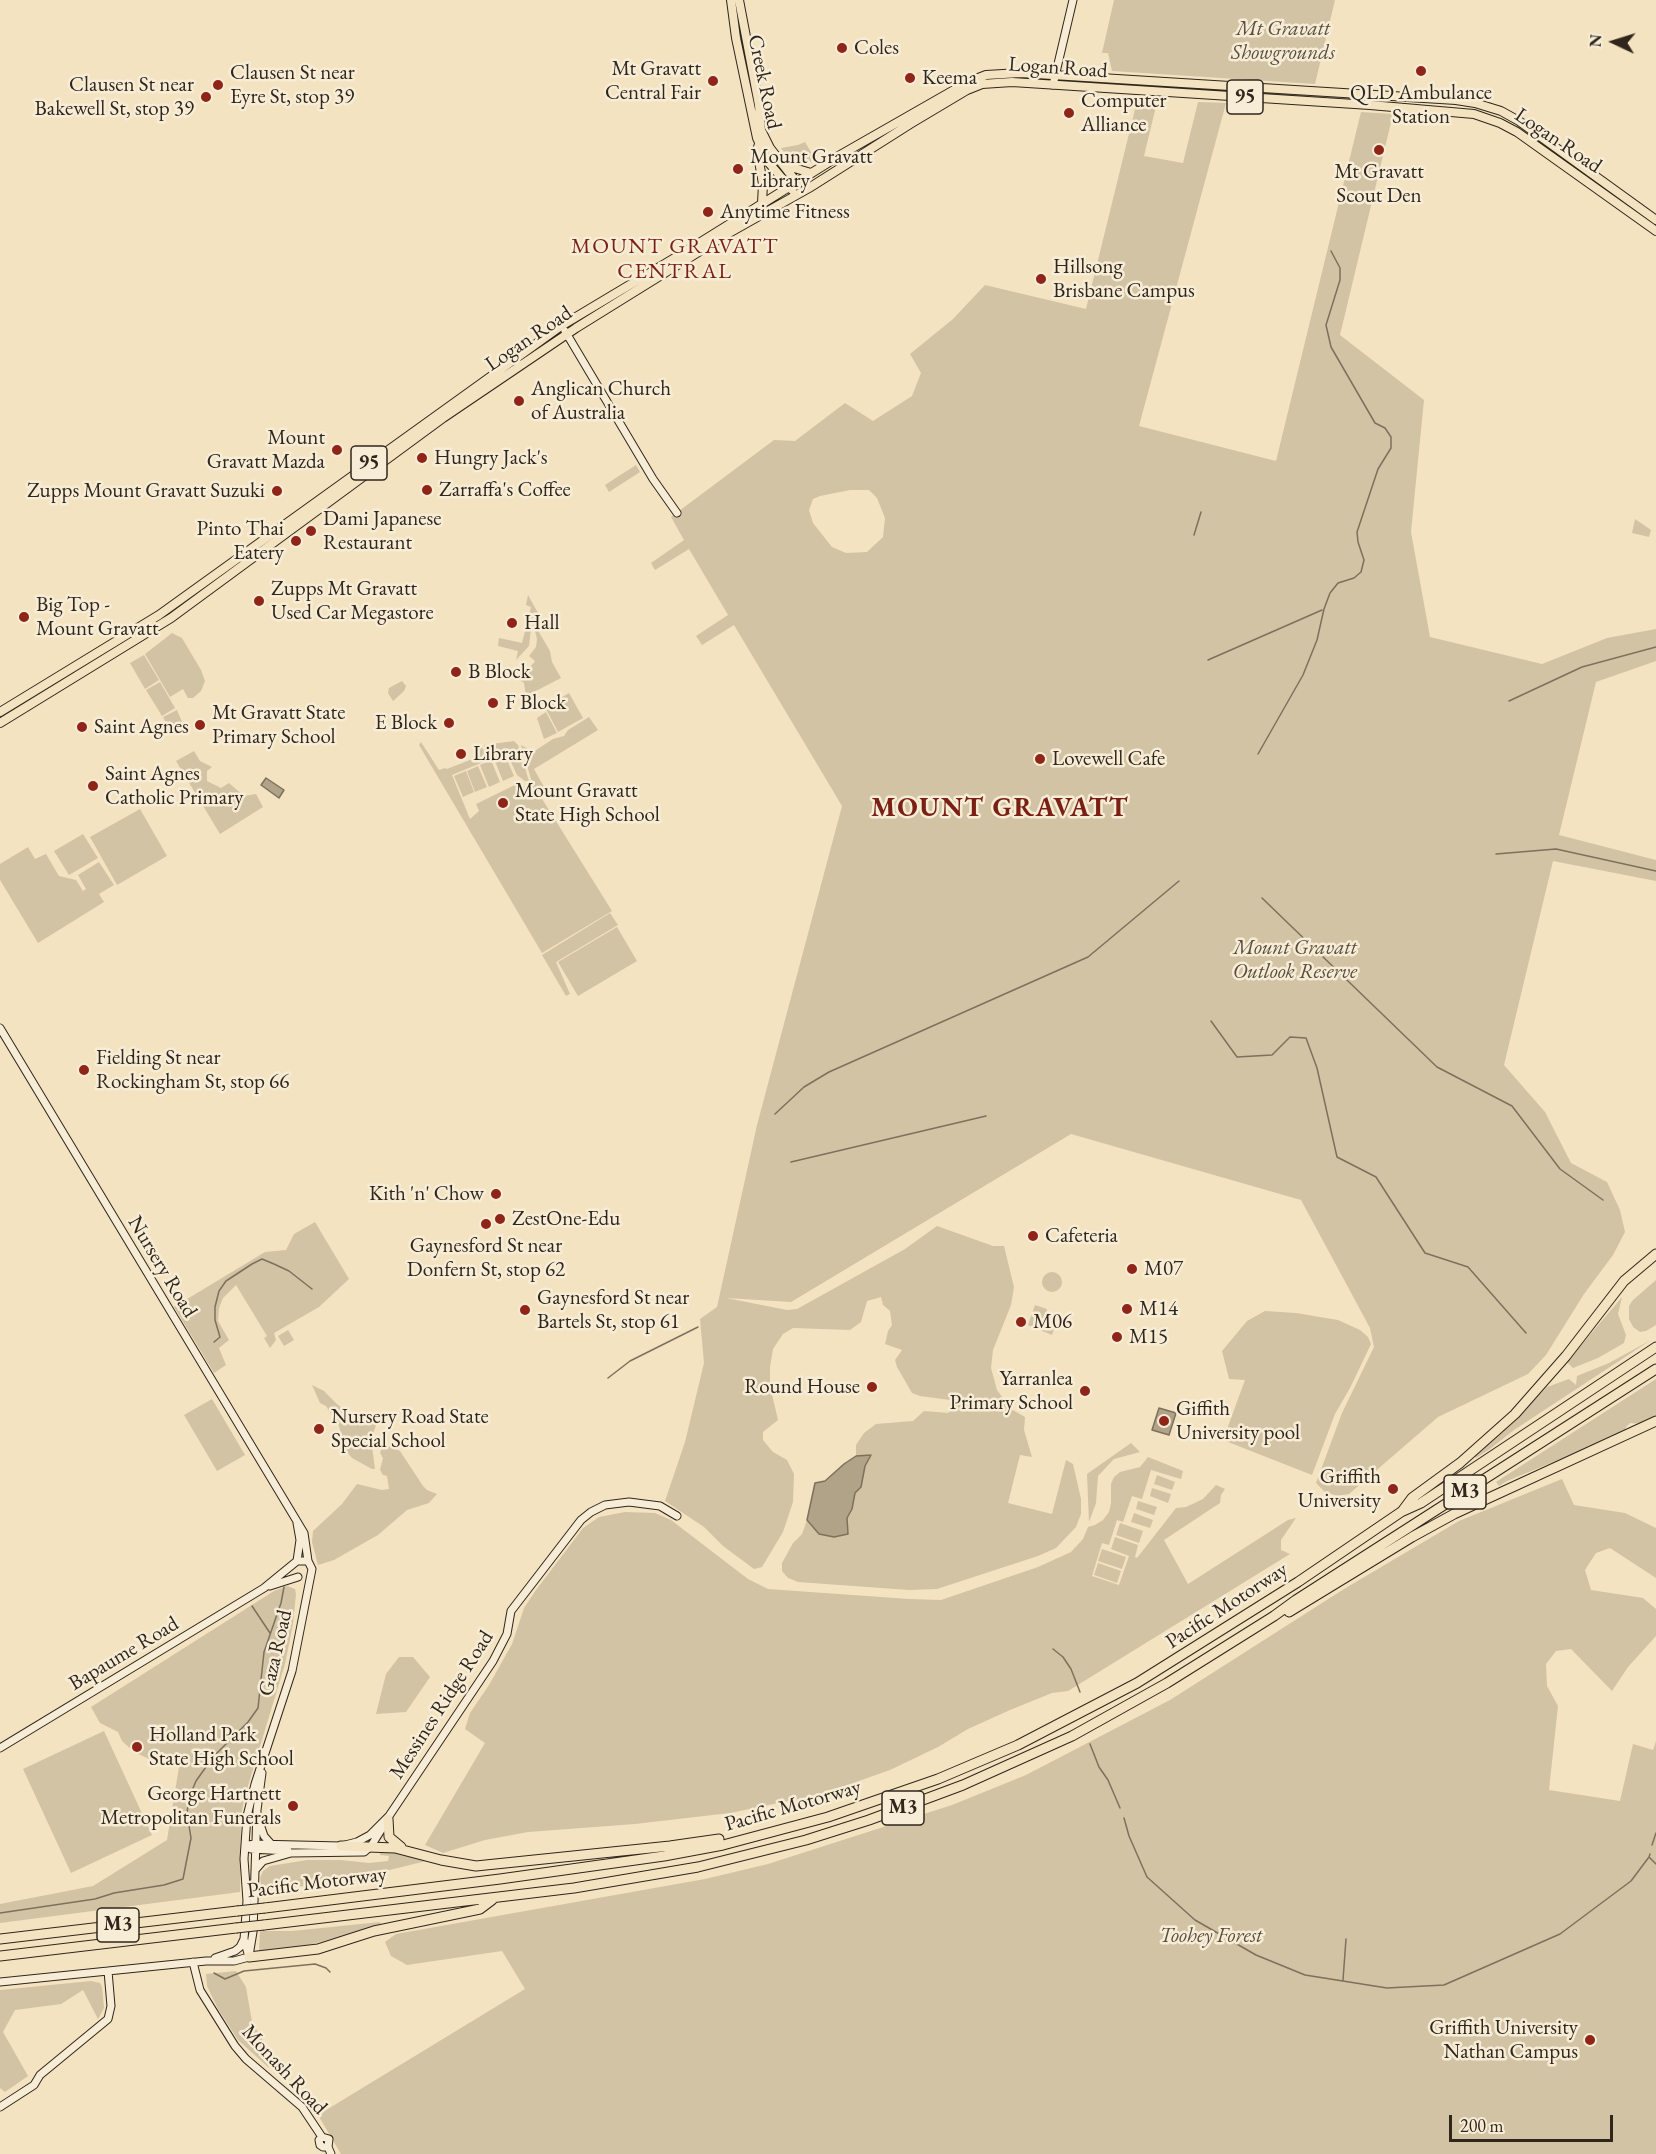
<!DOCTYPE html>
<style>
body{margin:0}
#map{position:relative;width:1656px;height:2154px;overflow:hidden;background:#f3e3c0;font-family:"EB Garamond",serif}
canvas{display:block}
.north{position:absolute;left:1584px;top:12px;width:60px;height:60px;-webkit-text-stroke:4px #f7edd6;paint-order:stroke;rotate:274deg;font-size:16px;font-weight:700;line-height:24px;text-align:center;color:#30261c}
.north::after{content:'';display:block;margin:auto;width:21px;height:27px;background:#30261c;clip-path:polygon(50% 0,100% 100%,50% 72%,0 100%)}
.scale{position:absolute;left:1449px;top:2115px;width:164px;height:27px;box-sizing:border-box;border:3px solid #30261c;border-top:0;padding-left:8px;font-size:18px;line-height:21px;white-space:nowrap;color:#30261c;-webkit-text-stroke:4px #f7edd6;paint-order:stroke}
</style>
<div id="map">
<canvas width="1656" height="2154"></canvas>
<div class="north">N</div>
<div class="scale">200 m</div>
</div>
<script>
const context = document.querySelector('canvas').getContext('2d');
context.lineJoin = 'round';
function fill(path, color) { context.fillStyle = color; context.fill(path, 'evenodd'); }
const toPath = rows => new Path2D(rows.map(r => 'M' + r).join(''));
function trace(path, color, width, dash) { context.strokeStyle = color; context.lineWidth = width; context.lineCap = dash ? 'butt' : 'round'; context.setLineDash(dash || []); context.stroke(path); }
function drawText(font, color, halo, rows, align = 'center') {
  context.font = font + ' "EB Garamond",serif'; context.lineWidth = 5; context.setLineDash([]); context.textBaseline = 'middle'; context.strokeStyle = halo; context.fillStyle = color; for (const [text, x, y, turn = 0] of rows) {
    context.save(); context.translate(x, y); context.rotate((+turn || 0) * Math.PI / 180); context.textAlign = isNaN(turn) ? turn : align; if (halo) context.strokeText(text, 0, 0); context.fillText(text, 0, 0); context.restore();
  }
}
const green = toPath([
 [1114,0,1335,0,1315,84,1112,71,1108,53,1102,53],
 [1138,97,1158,98,1144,156,1183,163,1198,102,1226,103,1139,426,1276,461,1361,112,1393,114,1340,335,1424,400,1411,532,1430,637,1542,664,1607,638,1656,629,1656,661,1596,682,1559,835,1656,860,1656,881,1553,861,1504,1065,1545,1112,1571,1163,1607,1182,1620,1210,1625,1232,1613,1255,1584,1294,1546,1355,1528,1374,1438,1417,1349,1494,1337,1496,1325,1492,1316,1483,1342,1413,1374,1347,1370,1328,1301,1200,1071,1134,791,1302,726,1298,787,1310,797,1309,905,1249,937,1226,993,1246,1004,1246,1014,1287,1011,1305,993,1350,991,1368,997,1390,1011,1409,1025,1417,1024,1430,1032,1457,1020,1455,1008,1503,1052,1514,1066,1460,1073,1464,1081,1499,1081,1514,1076,1527,1056,1548,1038,1556,937,1589,909,1590,798,1582,788,1578,782,1571,782,1563,793,1543,802,1534,807,1520,812,1527,847,1518,852,1509,855,1493,861,1487,865,1466,871,1455,856,1456,856,1445,864,1433,876,1424,913,1421,924,1411,949,1413,950,1400,920,1396,912,1393,897,1367,895,1360,902,1350,885,1344,888,1331,892,1325,890,1311,883,1305,881,1297,867,1301,861,1322,850,1330,793,1328,783,1334,773,1349,770,1367,770,1386,778,1420,763,1432,763,1440,773,1452,787,1460,794,1474,793,1502,783,1532,762,1567,754,1569,723,1546,704,1527,665,1501,685,1442,704,1363,700,1319,717,1307,757,1125,842,806,734,625,702,645,696,636,728,615,689,549,655,570,651,563,684,540,671,517,774,440,795,441,845,403,873,421,912,396,921,373,910,354,953,319,985,285,1086,309],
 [850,490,869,490,877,498,885,518,883,537,867,552,846,553,832,547,813,523,809,510,813,499,820,496],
 [805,142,815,159,808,163,799,165,791,162,781,148,798,145],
 [636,465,640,472,609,492,605,485],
 [1635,519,1651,530,1649,537,1632,533],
 [528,595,538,613,530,621,531,629,529,646,516,660,518,651,498,646,499,638,522,643,531,607,526,605],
 [533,622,550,651,552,662,561,678,526,696,524,683,520,680,535,661,529,656,536,647,537,639],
 [172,633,182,638,201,670,205,681,201,691,193,698,188,698,183,689,170,697,145,654],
 [144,655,159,680,145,689,130,663],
 [402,681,406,686,404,691,393,701,388,693,389,688],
 [160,682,175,708,162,716,146,690],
 [569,693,583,718,558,732,545,707],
 [177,710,182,722,168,727,163,717],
 [546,712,557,733,544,739,537,718],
 [589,717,598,730,534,769,544,787,534,789,521,745,530,750,536,750,553,739,564,736,568,730],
 [514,741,518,745,529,781,525,781,517,775,507,753,490,759,484,745],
 [421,742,439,770,445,768,447,769,480,756,478,749,482,747,488,760,452,775,470,819,479,811,476,804,515,785,523,786,539,794,612,911,542,953,419,745],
 [194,751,200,761,212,767,207,771,207,781,221,788,229,783,244,796,256,794,263,807,220,834,176,761],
 [505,755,514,776,503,781,494,759],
 [491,760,500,782,489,787,480,765],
 [478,766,487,787,475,792,467,771],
 [466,771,474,792,463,797,454,776],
 [140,809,167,856,117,885,90,837],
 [83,834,98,858,69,875,54,851],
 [28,847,35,859,46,854,59,876,76,880,83,891,86,889,78,875,99,862,114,885,99,894,104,902,38,943,0,880,0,864],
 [610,913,618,925,556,962,570,994,566,996,542,955],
 [617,927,637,961,578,996,558,962],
 [315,1222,349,1279,319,1307,274,1333,276,1340,270,1348,264,1338,267,1336,236,1285,223,1298,219,1308,218,1321,229,1340,219,1348,226,1365,214,1373,174,1307,265,1252,286,1250,294,1234],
 '1042 1282a10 10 0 1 1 20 0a10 10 0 1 1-20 0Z',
 [1656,1280,1656,1325,1646,1331,1640,1332,1633,1327,1629,1319,1629,1306,1633,1300],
 [1622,1297,1618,1314,1626,1335,1624,1343,1598,1358,1573,1368,1567,1362],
 [1035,1305,1047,1309,1046,1313,1058,1318,1052,1335,1028,1325],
 [1265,1311,1296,1313,1338,1320,1360,1330,1368,1337,1371,1344,1350,1388,1335,1414,1312,1475,1223,1440,1245,1380,1229,1379,1222,1351,1247,1321],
 [288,1330,294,1340,284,1346,278,1336],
 [1651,1340,1514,1430,1490,1449,1476,1458,1474,1456,1510,1424,1547,1387,1569,1379,1576,1385,1577,1376,1609,1363],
 [1656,1379,1656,1417,1643,1424,1630,1423,1626,1427,1625,1431,1610,1436,1585,1449,1507,1481,1499,1486,1496,1482],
 [312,1385,324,1391,338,1405,354,1416,372,1416,378,1420,371,1439,375,1469,372,1469,352,1458,346,1451,339,1426,326,1406,320,1403],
 [212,1399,245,1455,217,1471,184,1415],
 [1131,1443,1140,1452,1114,1459,1098,1476,1096,1503,1089,1522,1087,1474],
 [387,1445,400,1451,423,1486,427,1490,437,1494,429,1503,407,1510,378,1535,334,1560,318,1565,312,1542,313,1531,342,1504,357,1484,382,1490,389,1489,387,1476,383,1475,380,1470,383,1458,380,1453,382,1447],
 [1148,1457,1183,1471,1181,1479,1151,1470,1142,1499,1132,1496,1123,1522,1117,1520,1109,1545,1102,1543,1092,1576,1119,1585,1129,1556,1111,1549,1115,1537,1138,1545,1135,1557,1137,1558,1176,1508,1186,1507,1203,1499,1216,1485,1225,1489,1221,1495,1220,1503,1164,1540,1188,1584,1288,1520,1296,1518,1281,1540,1281,1550,1290,1554,1068,1691,1052,1693,1010,1710,968,1729,938,1747,890,1770,839,1788,812,1796,730,1813,635,1824,528,1832,485,1840,443,1853,425,1845,485,1743,465,1729,470,1713,489,1685,512,1644,524,1608,536,1590,583,1528,599,1517,625,1512,655,1513,671,1520,748,1579,768,1589,909,1599,941,1600,1038,1567,1071,1552,1083,1539,1088,1527,1095,1525,1103,1520,1109,1512,1111,1503,1111,1484,1114,1477,1120,1472,1140,1467],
 [1157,1475,1175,1482,1172,1490,1154,1484],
 [1562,1479,1574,1505,1625,1513,1656,1528,1656,1578,1610,1548,1596,1553,1585,1570,1591,1590,1643,1598,1656,1609,1656,1636,1628,1667,1612,1691,1571,1649,1556,1651,1546,1664,1547,1686,1558,1706,1549,1790,1620,1801,1633,1744,1653,1750,1656,1741,1656,2154,341,2154,318,2115,525,1989,502,1951,407,1965,391,1956,385,1942,396,1934,705,1879,768,1864,952,1805,1026,1775,1170,1700,1344,1589,1459,1521],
 [1152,1488,1171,1494,1168,1503,1150,1496],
 [1138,1501,1157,1507,1154,1515,1136,1509],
 [1134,1513,1153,1520,1150,1528,1131,1522],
 [1120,1523,1143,1531,1139,1543,1116,1535],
 [1102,1549,1126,1557,1122,1569,1098,1561],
 [1098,1563,1121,1571,1117,1583,1094,1575],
 [287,1586,295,1589,296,1594,293,1624,285,1664,244,1799,241,1818,240,1892,0,1923,0,1904,93,1886,167,1840,179,1767,156,1762,134,1752,122,1741,118,1732,100,1723,91,1707,274,1591],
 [399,1657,413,1657,430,1677,406,1712,376,1714,386,1674],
 [104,1731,152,1835,71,1873,23,1769],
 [387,1852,407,1855,426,1861,345,1881,262,1891,260,1878,263,1871,270,1866,307,1860,341,1860,369,1863,388,1861,389,1856,380,1855,380,1853],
 [380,1922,381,1924,379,1926,305,1946,259,1951,260,1931,292,1931],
 [236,1971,246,1987,252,2022,276,2063,268,2067,238,2040,218,2009,207,1986,206,1974],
 [91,1981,100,1983,102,1987,104,2008,98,2019,83,1990,61,2004,15,2010,3,2032,28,2076,5,2092,0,2088,0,1990]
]);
const water = toPath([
 [266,778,284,790,279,798,261,785,266,778],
 [1159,1408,1176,1413,1169,1435,1152,1430,1159,1408],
 [871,1455,865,1466,861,1487,855,1493,852,1509,847,1518,848,1534,834,1537,819,1534,807,1520,815,1483,825,1481,844,1464,856,1456,871,1455]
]);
const stream = toPath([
 [1194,535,1201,512],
 [1208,660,1322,610],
 [1509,701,1582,667,1656,647],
 [1258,754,1303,675,1317,640,1324,609,1330,593,1338,583,1354,578,1361,572,1364,560,1358,542,1357,532,1378,469,1391,448,1391,437,1385,428,1375,423,1331,347,1326,325,1340,280,1340,268,1331,251],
 [1496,854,1556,849,1656,871],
 [1262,898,1437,1067,1512,1106,1560,1169,1603,1200],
 [1211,1021,1237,1057,1272,1055,1290,1037,1306,1038,1317,1068,1337,1157,1376,1177,1425,1253,1468,1267,1526,1333],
 [775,1114,804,1087,829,1072,1088,957,1179,881],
 [791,1162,986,1116],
 [214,1342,220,1337,215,1320,215,1307,219,1291,226,1281,252,1264,262,1259,274,1264,289,1271,312,1289],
 [608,1378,630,1361,698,1327],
 [252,1606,270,1633],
 [1053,1649,1063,1657,1071,1669,1080,1692],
 [1090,1744,1099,1767,1108,1780,1120,1808],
 [1124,1818,1129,1836,1147,1877,1195,1920,1256,1955,1305,1975,1387,1988,1444,1985,1560,1934,1631,1881,1649,1857],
 [1652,1845,1656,1833],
 [1650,1854,1649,1857,1656,1864],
 [0,1913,95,1899,114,1893,164,1885,183,1879,191,1838,187,1813,189,1798,196,1781,213,1757,248,1722,258,1708,264,1652,281,1603,284,1587],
 [214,1973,225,1979,244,1971,315,1964,326,1968,330,1972],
 [1343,1980,1346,1939]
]);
const secondary = toPath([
 [1053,85,1073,0],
 [565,331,653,479,677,513],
 [0,1028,304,1533,308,1561,312,1569,292,1671,255,1784,247,1816,244,1859,247,1901,244,1939,249,1957],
 [297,1523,300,1540,297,1561],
 [270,1586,298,1577],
 [0,1748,264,1588,297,1561,308,1561],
 [259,1821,264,1836,272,1845],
 [245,1846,254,1844,341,1846,357,1842,370,1835,389,1816,493,1661,507,1634,511,1611,581,1520,591,1512,605,1505,629,1502,660,1506,677,1516],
 [251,1849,288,1851],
 [256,1869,263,1861,291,1853,364,1852,371,1846,383,1827],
 [249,1956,253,1932,257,1810,262,1773],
 [215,1958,235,1951,240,1947,244,1939],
 [193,1962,200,1990,235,2046,246,2059,302,2107,322,2137,329,2139,328,2147,331,2154],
 [0,1982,206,1961,234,1961,249,1957],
 [0,2107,34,2085,40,2075,108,2019,111,2006,108,1971],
 [322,2137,319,2140,320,2145,323,2147,328,2147]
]);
const primary = toPath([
 [731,0,736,38,757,138,769,163,792,190],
 [739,0,759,105,761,130,770,148,798,184],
 [759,144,757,150,763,184,762,203],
 [784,165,811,173],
 [0,712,159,615,561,326,688,250,842,154,968,82,986,75,1020,73,1456,100,1475,103,1501,111,1519,121,1656,220],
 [0,723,171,618,443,418,576,328,729,233,809,188,910,124,967,90,982,84,1012,82,1370,105,1474,114,1500,123,1517,132,1656,231]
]);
const highway = toPath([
 [1403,1510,1412,1498,1460,1463,1515,1414,1566,1356,1624,1281,1656,1254],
 [1289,1612,1412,1537,1454,1514,1656,1421],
 [388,1819,389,1837,401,1847],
 [341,1846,395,1848,441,1860,476,1866,670,1846,719,1839],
 [265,1908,500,1879,664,1856,723,1845,828,1817,938,1779,1018,1745,1137,1683,1298,1582,1401,1512,1421,1503,1656,1347],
 [264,1925,574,1888,698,1867,806,1840,869,1820,963,1785,1072,1736,1167,1683,1274,1616,1296,1600,1656,1369],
 [0,1939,237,1911],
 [0,1956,236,1928],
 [249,1957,318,1949,374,1931,480,1909,492,1900]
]);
const highwayBridge = toPath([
 [237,1911,265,1908],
 [236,1928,264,1925]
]);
const markers = [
 [842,48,6,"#8f2418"],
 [1421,71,6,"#8f2418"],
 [910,78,6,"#8f2418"],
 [713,81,6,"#8f2418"],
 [218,85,6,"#8f2418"],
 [206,97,6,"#8f2418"],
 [1069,113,6,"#8f2418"],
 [1379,150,6,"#8f2418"],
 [738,169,6,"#8f2418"],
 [708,212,6,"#8f2418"],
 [1041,279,6,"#8f2418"],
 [519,401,6,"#8f2418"],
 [337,450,6,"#8f2418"],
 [422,458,6,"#8f2418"],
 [427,490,6,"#8f2418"],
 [277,491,6,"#8f2418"],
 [311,531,6,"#8f2418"],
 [296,541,6,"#8f2418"],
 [259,601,6,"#8f2418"],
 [24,617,6,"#8f2418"],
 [512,623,6,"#8f2418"],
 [456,672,6,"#8f2418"],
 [493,703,6,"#8f2418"],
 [449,723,6,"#8f2418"],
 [200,725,6,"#8f2418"],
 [82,727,6,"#8f2418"],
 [461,754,6,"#8f2418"],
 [1040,759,6,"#8f2418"],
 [93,786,6,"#8f2418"],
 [503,803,6,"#8f2418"],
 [84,1070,6,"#8f2418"],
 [496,1194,6,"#8f2418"],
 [500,1219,6,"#8f2418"],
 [486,1224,6,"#8f2418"],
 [1033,1236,6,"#8f2418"],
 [1132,1269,6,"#8f2418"],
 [1127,1309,6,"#8f2418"],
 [525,1310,6,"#8f2418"],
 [1021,1322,6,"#8f2418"],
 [1117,1337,6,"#8f2418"],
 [872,1387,6,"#8f2418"],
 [1085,1391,6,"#8f2418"],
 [1164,1421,6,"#8f2418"],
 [319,1429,6,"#8f2418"],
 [1393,1489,6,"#8f2418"],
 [137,1747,6,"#8f2418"],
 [293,1806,6,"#8f2418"],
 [1590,2040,6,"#8f2418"]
];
const shields = [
 [1245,97,36],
 [369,463,36],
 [1465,1492,42],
 [903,1808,42],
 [118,1925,42]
];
const shieldNames = [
 ["95",1245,97],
 ["95",369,463],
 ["M3",1465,1492],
 ["M3",903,1808],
 ["M3",118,1925]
];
const parkNames = [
 ["Mt Gravatt",1283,29],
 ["Showgrounds",1283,53],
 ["Mount Gravatt",1295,948],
 ["Outlook Reserve",1295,972],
 ["Toohey Forest",1211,1936]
];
const poiNames = [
 ["Coles",854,48],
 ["Mt Gravatt",701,69,"right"],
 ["Central Fair",701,93,"right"],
 ["Clausen St near",230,73],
 ["Eyre St, stop 39",230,97],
 ["Keema",922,78],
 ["Clausen St near",194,85,"right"],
 ["Bakewell St, stop 39",194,109,"right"],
 ["QLD Ambulance",1421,93,"center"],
 ["Station",1421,117,"center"],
 ["Computer",1081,101],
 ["Alliance",1081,125],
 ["Mount Gravatt",750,157],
 ["Library",750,181],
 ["Mt Gravatt",1379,172,"center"],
 ["Scout Den",1379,196,"center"],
 ["Anytime Fitness",720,212],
 ["Hillsong",1053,267],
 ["Brisbane Campus",1053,291],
 ["Anglican Church",531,389],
 ["of Australia",531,413],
 ["Mount",325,438,"right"],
 ["Gravatt Mazda",325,462,"right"],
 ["Hungry Jack's",434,458],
 ["Zarraffa's Coffee",439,490],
 ["Zupps Mount Gravatt Suzuki",265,491,"right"],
 ["Dami Japanese",323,519],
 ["Restaurant",323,543],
 ["Pinto Thai",284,529,"right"],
 ["Eatery",284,553,"right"],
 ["Zupps Mt Gravatt",271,589],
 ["Used Car Megastore",271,613],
 ["Big Top -",36,605],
 ["Mount Gravatt",36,629],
 ["Hall",524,623],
 ["B Block",468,672],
 ["F Block",505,703],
 ["Mt Gravatt State",212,713],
 ["Primary School",212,737],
 ["E Block",437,723,"right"],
 ["Saint Agnes",94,727],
 ["Library",473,754],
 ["Lovewell Cafe",1052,759],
 ["Saint Agnes",105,774],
 ["Catholic Primary",105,798],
 ["Mount Gravatt",515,791],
 ["State High School",515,815],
 ["Fielding St near",96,1058],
 ["Rockingham St, stop 66",96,1082],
 ["Kith 'n' Chow",484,1194,"right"],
 ["ZestOne-Edu",512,1219],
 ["Cafeteria",1045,1236],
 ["Gaynesford St near",486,1246,"center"],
 ["Donfern St, stop 62",486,1270,"center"],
 ["M07",1144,1269],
 ["Gaynesford St near",537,1298],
 ["Bartels St, stop 61",537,1322],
 ["M14",1139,1309],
 ["M06",1033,1322],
 ["M15",1129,1337],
 ["Yarranlea",1073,1379,"right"],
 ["Primary School",1073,1403,"right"],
 ["Round House",860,1387,"right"],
 ["Giffith",1176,1409],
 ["University pool",1176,1433],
 ["Nursery Road State",331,1417],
 ["Special School",331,1441],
 ["Griffith",1381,1477,"right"],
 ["University",1381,1501,"right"],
 ["Holland Park",149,1735],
 ["State High School",149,1759],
 ["George Hartnett",281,1794,"right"],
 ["Metropolitan Funerals",281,1818,"right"],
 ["Griffith University",1578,2028,"right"],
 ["Nathan Campus",1578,2052,"right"]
];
const streetNames = [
 ["Logan Road",1058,68,4],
 ["Creek Road",764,82,78],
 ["Logan Road",1558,141,34],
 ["Logan Road",529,339,-34],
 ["Nursery Road",162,1267,59],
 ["Pacific Motorway",1227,1606,-33],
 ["Gaza Road",276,1653,-77],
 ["Bapaume Road",124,1654,-31],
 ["Messines Ridge Road",442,1705,-57],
 ["Pacific Motorway",793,1806,-16],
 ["Pacific Motorway",317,1883,-7],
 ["Monash Road",284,2070,47]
];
const neighbourhoodNames = [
 ["MOUNT GRAVATT",675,247],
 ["CENTRAL",675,272]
];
const districtNames = [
 ["MOUNT GRAVATT",1000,809]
];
fill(green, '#d2c3a4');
fill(water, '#b1a388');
trace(water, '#7d715d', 1.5);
trace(stream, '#7d715d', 1.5);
trace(secondary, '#30261c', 9);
trace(primary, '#30261c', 10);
trace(highway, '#30261c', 11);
trace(secondary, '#f7edd6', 7);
trace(primary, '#f3e3c0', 8);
trace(highway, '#f3e3c0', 9);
trace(highwayBridge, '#30261c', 11, []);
trace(highwayBridge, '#f3e3c0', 9);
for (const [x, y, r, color] of markers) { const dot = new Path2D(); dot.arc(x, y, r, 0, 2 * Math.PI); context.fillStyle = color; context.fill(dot); trace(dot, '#f7edd6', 2); }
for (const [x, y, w] of shields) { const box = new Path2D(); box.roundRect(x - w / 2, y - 17, w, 34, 4.5); context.fillStyle = '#f7edd6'; context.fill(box); trace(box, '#30261c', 1.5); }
drawText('bold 20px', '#30261c', null, shieldNames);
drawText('italic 21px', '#584d3e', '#f7edd6', parkNames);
drawText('21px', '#30261c', '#f7edd6', poiNames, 'left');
drawText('21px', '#30261c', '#f7edd6', streetNames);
context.letterSpacing = '1.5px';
drawText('22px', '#7a1f14', '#f7edd6', neighbourhoodNames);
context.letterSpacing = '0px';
context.letterSpacing = '1.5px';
drawText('bold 27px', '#7a1f14', '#f7edd6', districtNames);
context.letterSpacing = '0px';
</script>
